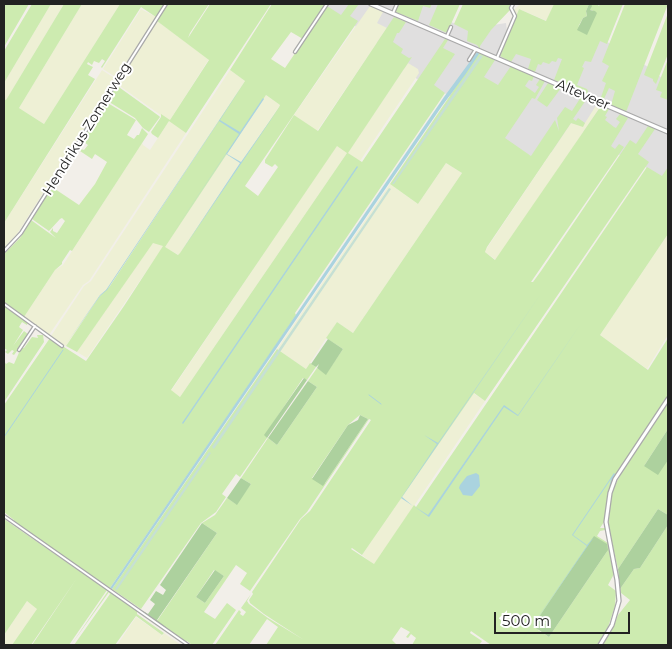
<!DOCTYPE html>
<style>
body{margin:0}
#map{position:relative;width:672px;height:649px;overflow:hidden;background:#f2efe9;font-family:Montserrat,sans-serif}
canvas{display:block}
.frame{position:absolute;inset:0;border:5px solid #222;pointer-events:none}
.scale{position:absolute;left:494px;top:612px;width:136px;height:22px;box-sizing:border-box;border:2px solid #222;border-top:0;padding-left:6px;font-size:15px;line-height:18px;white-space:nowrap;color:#222;-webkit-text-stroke:4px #fff;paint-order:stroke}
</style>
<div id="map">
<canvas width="672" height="649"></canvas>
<div class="frame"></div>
<div class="scale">500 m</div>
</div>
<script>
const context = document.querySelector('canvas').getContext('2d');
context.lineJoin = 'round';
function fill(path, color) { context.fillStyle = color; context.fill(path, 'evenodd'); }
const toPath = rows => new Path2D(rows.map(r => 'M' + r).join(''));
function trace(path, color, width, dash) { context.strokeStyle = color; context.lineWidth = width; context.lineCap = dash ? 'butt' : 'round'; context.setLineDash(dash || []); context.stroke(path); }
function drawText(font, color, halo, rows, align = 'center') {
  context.font = font + ' Montserrat,sans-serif'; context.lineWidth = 4; context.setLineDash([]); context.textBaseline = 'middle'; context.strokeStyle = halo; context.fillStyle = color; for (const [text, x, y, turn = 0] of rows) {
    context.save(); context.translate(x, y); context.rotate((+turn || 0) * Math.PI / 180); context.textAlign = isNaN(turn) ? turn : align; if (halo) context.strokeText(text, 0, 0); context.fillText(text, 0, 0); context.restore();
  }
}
const residential = toPath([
 [326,4,444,4,451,22,468,29,506,23,508,41,594,36,609,43,653,70,668,84,668,178,663,179,635,160,623,157,580,131,558,151,532,157,503,139,452,97,417,79,392,59,369,35,327,8]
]);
const farmland = toPath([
 [51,4,64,4,6,100,4,99,4,83],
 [82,4,120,4,44,124,19,108],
 [520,4,554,4,547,21,519,9,515,17,514,10],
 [370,6,383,12,377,23,387,28,317,131,294,115],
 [141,9,156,17,117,78,103,69],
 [157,21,209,59,170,120,186,133,89,281,83,285,49,335,24,317,55,270,63,265,142,143,143,145,150,150,169,121,117,84],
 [408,63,418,69,419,73,360,161,347,153,180,397,171,391,337,145,348,152],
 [102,70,116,79,17,234,4,248,4,223],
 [230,70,245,81,110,286,99,297,66,346,64,345,51,336,84,286,91,281],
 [266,95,280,105,179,255,163,247,87,358,77,352,153,242,164,246],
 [597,104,601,106,496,260,485,252,487,248,571,123,583,126],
 [446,163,462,173,353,333,337,322,306,369,277,349,390,184,418,204],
 [668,234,668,335,647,369,600,335],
 [473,393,485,401,374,565,362,555],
 [27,601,38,608,12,645,4,645,4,635],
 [136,617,162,635,156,645,164,633,181,645,117,645]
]);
const grass = toPath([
 [4,4,29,4,4,47],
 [32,4,51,4,4,83,4,51],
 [64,4,82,4,19,108,44,124,120,4,164,4,156,17,141,7,102,68,101,67,105,61,102,59,99,63,94,61,92,65,88,62,87,64,93,67,88,75,95,79,4,223,4,99,6,100],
 [168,4,209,4,190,33,188,38,210,4,271,4,186,133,169,121,158,138,152,134,151,132,161,117,161,114,170,120,209,60,157,21],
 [272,4,326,4,303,39,291,32,271,59,285,68,327,6,341,15,349,4,359,4,350,16,358,21,245,186,258,196,278,167,275,164,272,167,265,163,265,160,294,115,318,131,394,17,406,22,399,33,397,33,393,42,403,49,401,53,409,58,412,57,348,153,362,162,445,39,448,40,443,48,455,54,434,85,445,93,295,313,296,315,276,345,110,588,14,523,14,520,4,512,4,405,50,338,86,361,124,306,163,246,153,243,77,352,66,346,99,297,110,286,245,81,230,70],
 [266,95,280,105,279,107,180,253,178,255,165,247],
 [337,146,347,153,180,397,171,390],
 [398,4,432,4,430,8,423,6,418,21,396,12,395,9],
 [438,4,460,4,447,33,429,25],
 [463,4,512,4,511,10,510,10,491,30,480,46,480,49,477,45,467,41,468,31,454,24],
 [554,4,589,4,586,11,587,16,583,18,578,27,593,10,590,10,591,4,597,4,599,6,600,4,623,4,607,44,600,41,591,62,585,61,582,67,584,68,577,85,587,89,588,91,587,94,554,80,562,59,558,58,556,62,552,61,549,64,543,62,541,65,538,64,535,72,528,69,531,59,516,54,511,62,500,56,519,9,546,21],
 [625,4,668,4,626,112,611,105,615,91,609,88,603,101,600,100,606,83,602,81,609,66,602,62],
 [668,13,668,54,656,84,653,81,653,79,644,75],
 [479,53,495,60,484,77,498,85,511,66,534,76,532,81,529,80,525,86,535,93,539,87,536,85,540,79,545,81,535,99,532,98,505,138,531,156,555,120,559,131,557,118,565,107,572,111,581,97,586,100,573,119,576,121,578,118,585,123,583,127,571,123,487,247,485,252,495,260,601,106,609,109,605,116,607,117,605,120,614,127,616,128,620,122,616,119,620,114,628,118,611,146,615,149,619,144,624,147,531,282,533,282,541,271,630,140,636,144,648,126,655,129,638,154,649,162,485,401,474,393,362,555,352,548,351,549,374,564,414,505,416,507,647,167,662,176,668,167,668,234,600,335,648,370,668,338,668,398,614,479,608,494,604,522,600,528,605,528,605,530,600,531,597,536,608,543,614,574,608,585,616,591,615,606,608,627,597,645,491,645,471,631,470,633,482,641,479,645,412,645,416,638,411,634,408,638,406,637,410,632,401,627,392,640,397,645,266,645,278,627,267,619,249,645,215,645,239,610,241,612,240,614,243,616,246,612,241,608,251,594,247,601,249,604,268,618,304,640,264,614,250,603,249,600,253,594,252,592,301,519,310,511,371,420,369,419,307,512,300,519,250,591,240,584,247,573,236,565,204,612,215,619,227,603,236,610,212,645,192,645,187,641,186,643,157,621,217,533,202,523,215,515,227,498,236,504,251,484,241,478,268,438,277,445,317,387,308,381,317,368,326,374,343,349,326,338,337,322,353,333,462,173,446,163,418,204,390,184],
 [361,414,360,415,368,419,325,483,312,478,348,425],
 [608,550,549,637,538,630],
 [214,570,224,576,205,603,196,597],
 [668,59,668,100,660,97,662,92,656,90],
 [548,83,561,88,547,107,537,100],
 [116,85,159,116,160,117,149,132,143,128,135,118,106,100],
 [106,102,136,120,127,135,134,139,137,135,139,135,142,128,148,134,72,251,70,250,62,262,62,264,55,270,24,317,4,302,4,254,20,238,31,220,56,238,50,232,53,228,53,231,57,233,65,221,62,218,60,219,49,231,32,219,52,187,79,205,95,184,107,162,95,154,92,159,80,151,81,149,84,150,88,145,81,140],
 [4,305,28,322,27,325,22,322,19,327,23,330,13,346,24,331,29,335,14,355,12,354,14,351,12,350,8,354,5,352,7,350,4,348],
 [37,335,43,335,44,342,4,402,4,361,6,364,9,362,14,364,21,348,24,348,32,337,38,338],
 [277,349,306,369,310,363,316,367,307,380,303,378,265,435,267,438,240,477,236,474,222,494,226,497,216,512,201,523,141,609,112,589],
 [668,403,668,429,644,466,668,460,668,515,658,509,618,569,608,525,608,510,612,491,621,474],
 [4,519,107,590,69,645,32,645,77,578,31,645,12,645,37,609,27,601,4,635],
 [668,525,668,645,602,645,612,630,618,615,630,600,621,593,620,589,634,569,640,568],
 [108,591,110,592,137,611,137,614,164,633,162,635,136,616,115,645,74,645,110,594,109,592,71,645]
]);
const forest = toPath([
 [589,4,591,4,592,6,590,10,595,11,597,13,587,35,577,30,583,18,587,16,586,11],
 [328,339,343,349,326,375,317,368,319,364,316,367,311,364],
 [304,378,307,380,267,438,264,435],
 [308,381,317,387,277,445,268,438],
 [360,415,368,419,323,486,312,479,348,425,358,420],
 [668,429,668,460,658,475,644,466],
 [241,478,251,484,237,505,227,498],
 [658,509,668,515,668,525,640,568,634,569,620,589,618,569],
 [202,523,217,533,157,620,166,627,165,629,142,613,143,611,148,614,155,604,150,600,156,591,163,595,166,590,160,585],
 [594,536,607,544,608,550,549,637,533,626],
 [215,570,224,576,205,603,196,597]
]);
const wetland = toPath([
 [480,55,483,56,394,184,392,184],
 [389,188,391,189,214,449,212,447],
 [209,452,211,453,117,590,115,589]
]);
const water = toPath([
 [477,52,479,54,465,75,442,106,112,589,110,588,125,566,444,97],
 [244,83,220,120,240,132,263,98,264,99,227,154,241,162,279,108,181,252,240,163,226,154,167,242,239,134,219,121,107,290,100,296,67,343,100,295,106,290],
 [357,166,358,167,183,424,182,423],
 [540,295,402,497,413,506,401,498,437,444,424,435,438,443],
 [580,325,518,416,504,407,429,517,415,507,428,515,504,405,518,415],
 [476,473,479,475,480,486,472,496,463,495,459,488,460,485,467,476],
 [614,473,615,474,609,489,611,479,573,535,587,545,594,537,519,645,587,546,572,535]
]);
const stream = toPath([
 [369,395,381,404],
 [4,437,63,350]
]);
const minor = toPath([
 [393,13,397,4],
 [447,36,451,27],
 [295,52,327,4],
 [497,58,515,16,511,8,513,4],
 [469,60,476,49],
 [4,251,21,233,166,4],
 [4,304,62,346],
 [19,350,35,326],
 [4,516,188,645]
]);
const tertiary = toPath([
 [371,4,668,132],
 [600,645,612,625,619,601,617,580,606,522,610,493,615,479,668,399]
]);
const streetNames = [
 ["Alteveer",583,95,23],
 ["Hendrikus Zomerweg",87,129,-58]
];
fill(residential, '#e0dfdf');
fill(farmland, '#eef0d5');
fill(grass, '#cdebb0');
fill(forest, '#add19e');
fill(wetland, '#c6e0d4');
fill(water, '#aad3df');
trace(stream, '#aad3df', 1);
trace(minor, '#a9a9a9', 4.5);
trace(tertiary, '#a9a9a9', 5.5);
trace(minor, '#fff', 2);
trace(tertiary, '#fff', 3);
drawText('14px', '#222', '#fff', streetNames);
</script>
